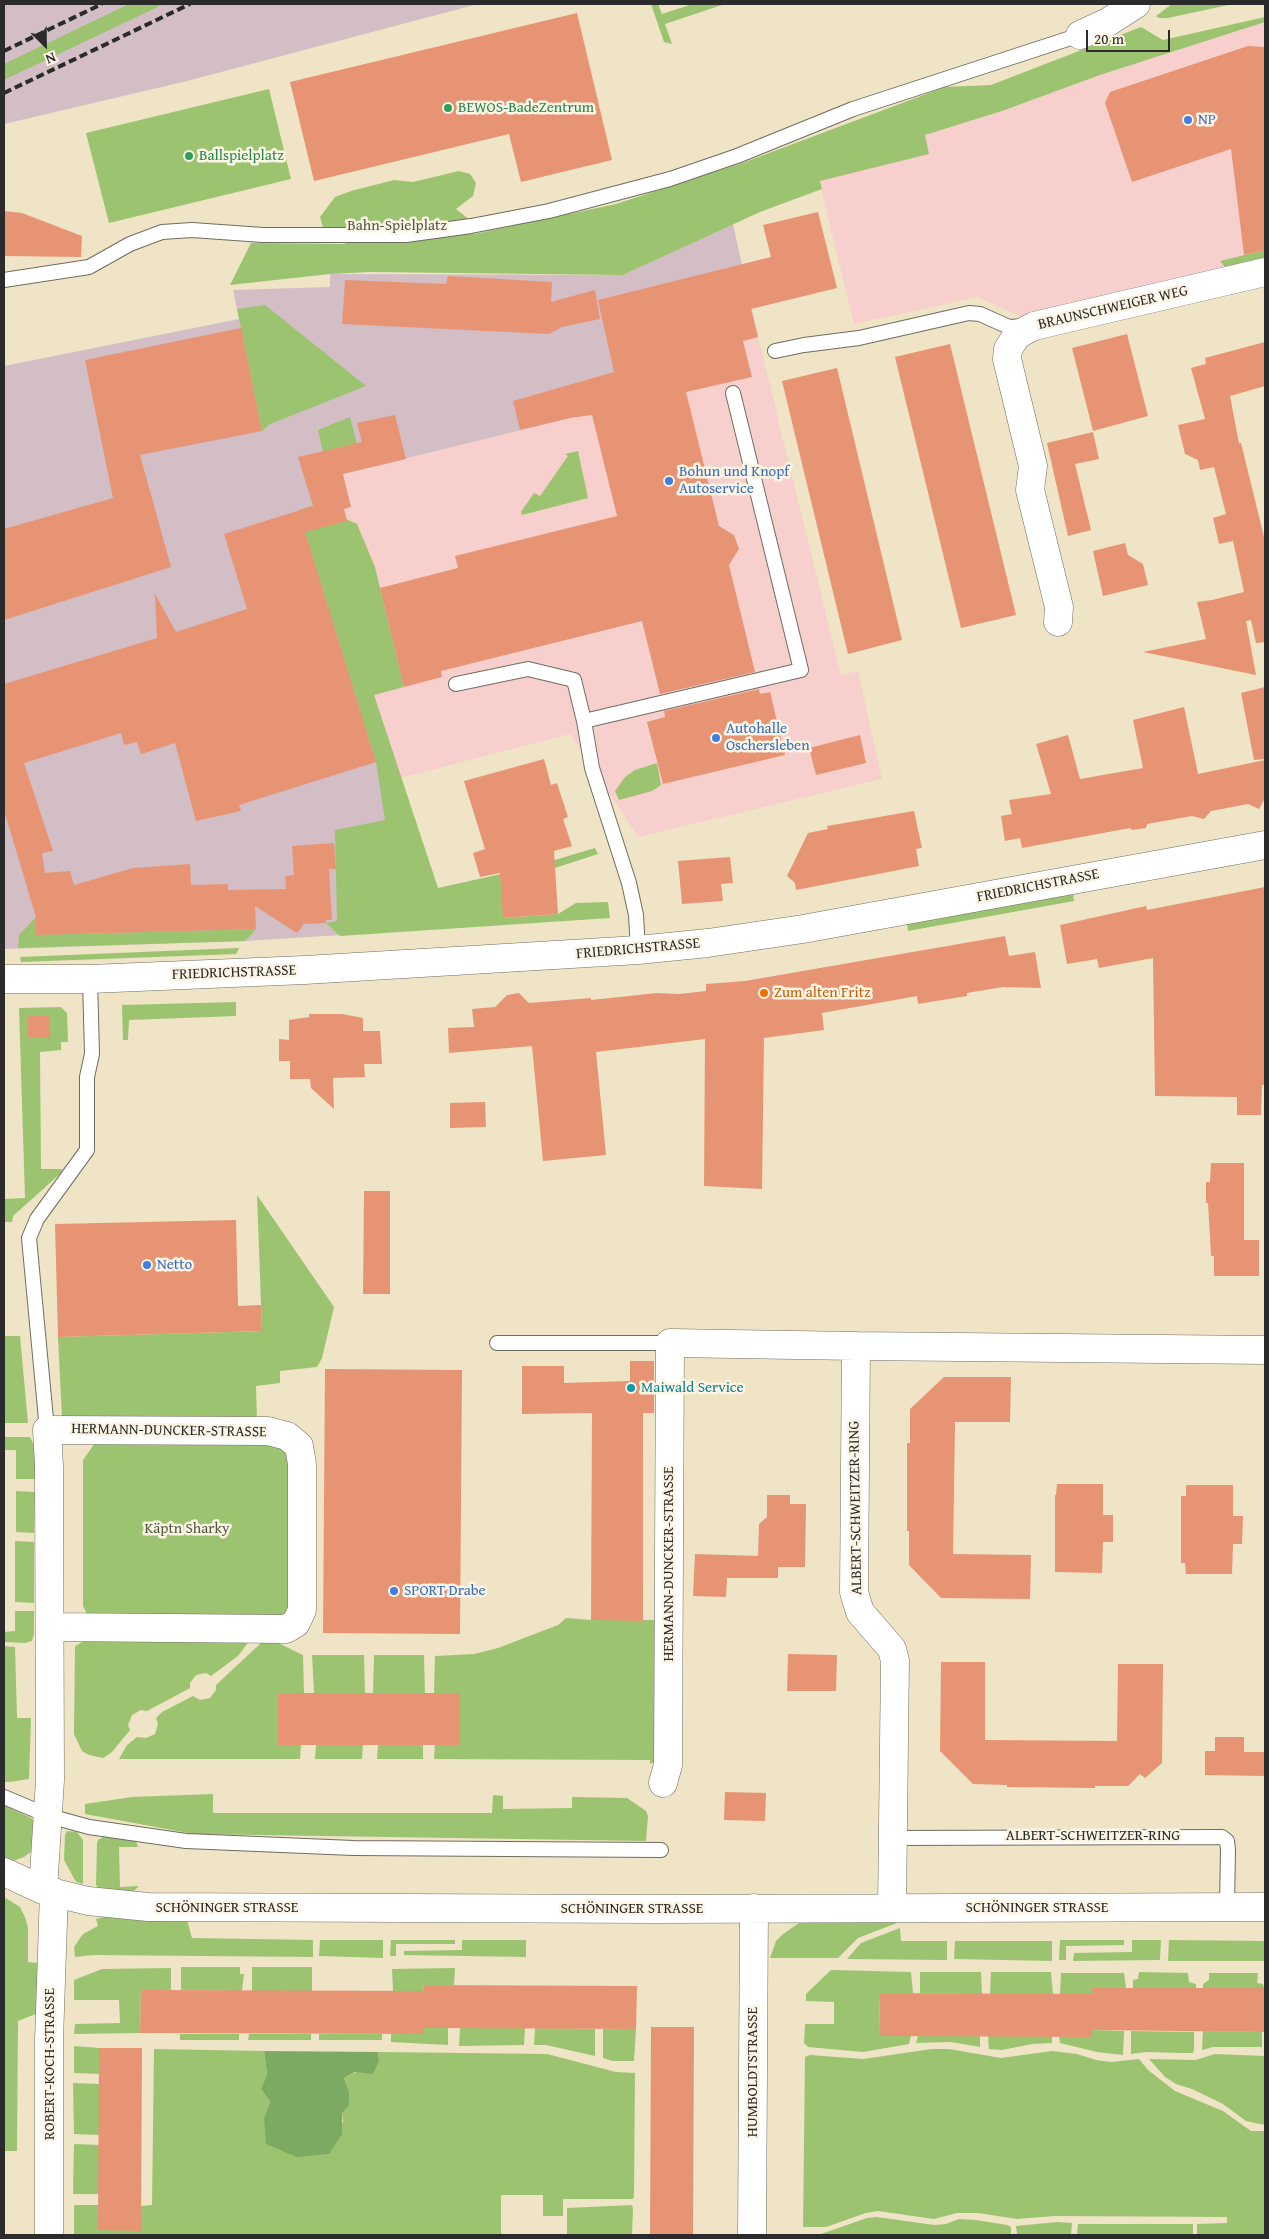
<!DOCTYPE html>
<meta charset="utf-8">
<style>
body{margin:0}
#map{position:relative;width:1269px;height:2239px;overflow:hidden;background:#efe4c5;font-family:"Gentium Book Plus",serif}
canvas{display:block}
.frame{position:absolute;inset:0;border:5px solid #2b2b2b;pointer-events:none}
.north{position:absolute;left:20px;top:20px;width:50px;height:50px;-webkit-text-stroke:4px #fcf5e5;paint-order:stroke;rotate:157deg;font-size:14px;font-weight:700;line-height:20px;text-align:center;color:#2b2b2b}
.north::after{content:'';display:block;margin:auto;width:18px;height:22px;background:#2b2b2b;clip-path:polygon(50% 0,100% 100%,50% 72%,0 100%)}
.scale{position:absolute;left:1086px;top:30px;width:84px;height:22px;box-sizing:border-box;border:2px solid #2b2b2b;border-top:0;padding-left:6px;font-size:15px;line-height:18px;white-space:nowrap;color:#2b2b2b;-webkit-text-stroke:4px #fcf5e5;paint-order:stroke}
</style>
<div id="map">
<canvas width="1269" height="2239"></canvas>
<div class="frame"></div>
<div class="north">N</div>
<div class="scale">20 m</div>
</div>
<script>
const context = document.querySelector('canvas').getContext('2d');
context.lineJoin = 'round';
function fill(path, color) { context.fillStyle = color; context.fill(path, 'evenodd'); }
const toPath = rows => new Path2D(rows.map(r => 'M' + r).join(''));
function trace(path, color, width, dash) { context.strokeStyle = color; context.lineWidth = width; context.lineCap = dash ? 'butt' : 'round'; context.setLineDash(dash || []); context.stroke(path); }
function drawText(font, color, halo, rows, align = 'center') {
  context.font = font + ' "Gentium Book Plus",serif'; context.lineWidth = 5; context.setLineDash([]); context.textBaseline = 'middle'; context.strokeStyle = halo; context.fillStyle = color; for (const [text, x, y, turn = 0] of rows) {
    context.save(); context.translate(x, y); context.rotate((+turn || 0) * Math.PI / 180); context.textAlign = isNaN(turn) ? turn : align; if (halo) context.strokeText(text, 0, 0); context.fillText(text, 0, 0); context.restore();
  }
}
const built = toPath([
 [1265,22,1265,259,1020,316,978,297,854,324,819,181,929,153,924,135,1002,111,1100,75],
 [758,337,841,675,858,671,882,779,638,837,570,734,400,778,322,527,310,482,623,405,702,350]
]);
const industrial = toPath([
 [4,4,478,4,187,81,4,124],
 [733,224,758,337,703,350,712,386,624,407,623,405,310,482,322,527,400,778,438,888,437,929,245,941,4,949,4,366,239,319,233,290,330,287,330,274,623,275]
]);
const green = toPath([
 [129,4,164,4,4,80,4,64],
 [651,4,658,4,662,14,693,4,725,4,665,24,672,44,664,42],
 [1172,4,1233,4,1168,18,1159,18,1156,16],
 [1265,17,1265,22,1100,75,1002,111,925,135,929,154,820,181,822,189,760,212,623,275,371,272,330,274,230,285,251,243,346,244,324,231,320,217,335,197,351,191,394,180,413,182,459,171,470,174,476,183,473,196,456,209,471,221,474,234,616,204,745,162,945,87,991,85,1141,27,1163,40],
 [269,89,291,179,109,223,86,133],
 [1265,250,1265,259,1232,267,1225,267,1220,261],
 [265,305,366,386,270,424,262,431,237,309],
 [350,417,357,444,323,452,318,430],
 [578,451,588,498,522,515,521,512,534,493,540,496,568,456,565,454],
 [316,505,357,524,375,567,404,687,374,695,438,888,528,868,595,848,598,854,552,869,503,918,558,914,576,903,608,902,610,918,340,936,326,923,337,921,335,830,385,820,376,762,298,510],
 [657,763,661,785,652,791,619,800,615,791,625,777,635,770],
 [1073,894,1074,901,908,931,907,923],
 [36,917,37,935,256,929,245,941,18,948,19,935],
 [239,948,236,954,21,962,20,957],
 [236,1002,236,1016,129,1020,128,1040,123,1040,122,1005],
 [61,1007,67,1013,68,1042,61,1042,61,1050,40,1052,41,1169,62,1169,61,1173,13,1216,12,1222,4,1222,4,1199,25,1198,19,1008],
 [257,1195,334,1307,322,1358,317,1367,280,1371,280,1383,256,1386,257,1423,62,1418,58,1337,262,1331],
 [4,1336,20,1336,28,1423,4,1423],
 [4,1437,30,1437,35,1447,35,1479,16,1479,16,1450,4,1450],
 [97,1440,272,1441,286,1451,290,1458,290,1601,286,1612,279,1618,89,1618,83,1606,83,1460],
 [16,1491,35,1492,34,1533,16,1532],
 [15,1541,34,1542,34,1603,15,1602],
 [15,1611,34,1611,34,1634,32,1641,25,1643,4,1642,4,1632,15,1631],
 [566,1618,591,1620,655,1620,656,1761,650,1764,650,1760,434,1759,435,1745,460,1745,460,1693,434,1693,435,1656,474,1654,498,1648,558,1625],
 [90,1638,250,1640,238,1656,211,1676,206,1673,196,1675,190,1683,190,1688,147,1711,141,1710,132,1715,128,1725,130,1730,112,1752,103,1758,89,1755,82,1751,74,1734,75,1646],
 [267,1640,274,1641,303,1655,304,1693,278,1693,278,1744,301,1745,300,1759,119,1759,127,1745,137,1737,146,1738,155,1734,158,1724,156,1718,162,1712,193,1696,200,1700,210,1698,216,1690,216,1685,261,1643],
 [4,1646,15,1647,17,1718,31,1718,29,1779,9,1782,4,1782],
 [312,1655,364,1655,365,1693,314,1693],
 [374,1655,424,1655,425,1693,373,1693],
 [363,1744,362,1759,315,1759,316,1745],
 [378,1745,423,1745,423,1759,377,1759],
 [213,1794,213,1813,492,1813,493,1795,503,1796,503,1809,572,1808,572,1797,627,1798,646,1811,648,1816,646,1841,194,1834,85,1814,85,1804,132,1797],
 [4,1805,31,1818,37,1824,36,1843,32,1851,24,1857,13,1861,4,1858],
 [67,1831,77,1832,83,1840,83,1884,76,1882,64,1860,65,1835],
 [105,1836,136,1841,138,1847,119,1847,120,1887,139,1886,133,1892,98,1888,96,1885,97,1844,98,1840],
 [4,1897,20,1907,25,1917,28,1928,28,1962,38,1963,38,2013,18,2021,17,2151,4,2151],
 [107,1916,187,1920,192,1938,313,1940,313,1957,93,1955,75,1957,74,1947,83,1934,98,1926,96,1919],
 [893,1921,897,1923,858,1938,838,1958,770,1958,776,1941,783,1934,799,1923],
 [900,1928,901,1941,947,1941,947,1960,847,1959,861,1943],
 [320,1940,383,1940,383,1958,319,1956],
 [391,1940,455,1940,455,1944,396,1944,396,1956,390,1956],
 [462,1940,526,1940,526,1957,404,1955,404,1951,462,1950],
 [1060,1940,1124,1940,1124,1945,1066,1946,1066,1960,1059,1960],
 [1132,1940,1161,1940,1160,1960,1073,1961,1074,1953,1132,1952],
 [1169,1940,1265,1941,1265,1961,1168,1961],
 [955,1941,1052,1941,1052,1961,954,1959],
 [181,1967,240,1967,240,1974,244,1974,242,1991,181,1990],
 [252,1967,312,1967,312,1991,252,1991],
 [171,1968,171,1990,141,1990,140,2033,74,2034,75,2024,120,2023,119,2000,74,2000,74,1980,102,1969],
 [455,1968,454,1985,424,1985,423,1991,393,1991,392,1969],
 [831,1970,911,1972,913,1993,880,1993,879,2036,911,2036,909,2044,863,2052,808,2047,804,2043,805,2024,834,2024,834,2002,806,2001,806,1994],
 [920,1972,981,1972,982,1994,920,1993],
 [991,1972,1051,1972,1053,1994,990,1994],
 [1139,1972,1188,1973,1189,1982,1196,1984,1196,1988,1133,1988,1133,1980,1138,1979],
 [1061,1973,1124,1973,1126,1988,1093,1988,1093,1994,1060,1994],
 [1209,1973,1258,1973,1257,1983,1263,1984,1264,1988,1203,1988,1203,1984,1209,1980],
 [424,2028,448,2028,448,2045,391,2042,391,2034,423,2034],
 [460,2028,525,2028,524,2045,459,2046],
 [535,2028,595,2029,595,2056,546,2045,534,2045],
 [603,2029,636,2029,634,2061,613,2061,603,2058],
 [1092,2030,1124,2031,1123,2055,1097,2052,1060,2043,1059,2036,1092,2037],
 [1131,2031,1194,2032,1194,2049,1193,2053,1181,2053,1146,2052,1131,2054],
 [1203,2031,1262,2032,1262,2047,1213,2047,1202,2050],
 [180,2034,239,2034,239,2040,180,2040],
 [249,2034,311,2034,311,2040,248,2040],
 [319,2034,382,2034,382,2040,319,2040],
 [918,2036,980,2036,980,2047,951,2042,916,2043],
 [988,2036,1052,2036,1052,2043,1032,2044,1002,2050,989,2049],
 [74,2046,99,2048,99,2074,74,2073],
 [154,2049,264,2051,267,2074,261,2089,270,2102,264,2118,343,2123,342,2113,349,2092,344,2078,379,2061,378,2052,547,2054,616,2072,635,2073,634,2196,633,2199,563,2199,563,2216,543,2216,543,2195,501,2195,501,2235,74,2235,74,2205,98,2205,98,2230,141,2230,141,2206,152,2205],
 [932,2049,949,2049,1001,2058,1052,2051,1077,2054,1096,2060,1111,2062,1139,2059,1148,2070,1175,2091,1223,2111,1251,2131,1265,2131,1265,2235,1197,2235,1197,2224,1227,2223,1227,2217,1055,2216,1017,2219,978,2213,957,2213,934,2219,878,2211,866,2213,826,2227,803,2227,805,2057,810,2055,863,2059],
 [1215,2054,1265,2056,1265,2125,1246,2121,1223,2104,1192,2089,1176,2084,1165,2077,1149,2059,1195,2060],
 [73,2083,99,2084,99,2135,74,2134],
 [74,2144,99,2145,99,2194,73,2194],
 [632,2205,633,2209,632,2235,567,2235,567,2208],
 [877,2217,934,2225,946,2224,959,2219,976,2220,1007,2225,1011,2227,1011,2234,806,2235,821,2234,867,2218],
 [1057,2222,1072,2223,1071,2235,1017,2234,1016,2226],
 [1078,2224,1193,2224,1193,2235,1077,2235]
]);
const forest = toPath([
 [264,2051,378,2052,379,2061,373,2074,355,2072,344,2078,349,2092,349,2105,342,2113,342,2134,329,2154,297,2157,266,2144,264,2118,270,2102,261,2089,267,2074]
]);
const building = toPath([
 [577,13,612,160,521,182,509,134,314,181,290,82],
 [1248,46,1265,47,1265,250,1244,255,1231,149,1132,182,1105,103,1110,92],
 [4,211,22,213,82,236,81,257,4,256],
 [818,212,837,288,751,309,758,337,743,341,752,377,686,392,719,526,734,535,739,549,729,565,755,672,660,694,642,621,441,671,442,677,404,687,380,588,458,568,455,556,617,516,592,415,570,418,520,430,513,401,614,372,598,300,771,257,763,225],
 [448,276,552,282,551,302,595,290,600,319,562,327,549,334,342,324,345,280,446,284],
 [241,328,262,431,140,455,171,567,4,620,4,529,113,498,85,360],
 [1127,334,1148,416,1093,431,1072,348],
 [1265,342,1265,386,1230,396,1239,443,1241,443,1265,541,1265,642,1256,643,1251,620,1246,621,1256,675,1143,652,1206,639,1197,602,1212,600,1244,592,1233,541,1219,544,1213,518,1226,514,1214,467,1200,470,1198,460,1185,454,1178,425,1205,419,1191,368,1206,364,1205,358],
 [950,344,1016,615,961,628,895,357],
 [837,368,902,640,848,654,782,381],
 [395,415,406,459,343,474,351,507,344,509,347,521,305,532,376,762,239,805,241,811,196,821,175,743,141,754,137,742,124,745,121,733,24,763,53,851,42,853,45,873,70,871,74,885,133,868,190,864,191,885,228,884,228,890,286,889,285,876,294,875,292,846,334,843,336,869,329,869,332,920,326,920,326,923,304,924,297,933,255,906,256,929,36,935,36,917,4,810,4,684,157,638,155,594,176,632,247,609,224,534,313,506,298,457,362,442,357,423],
 [1093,432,1099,459,1075,464,1091,530,1068,536,1047,443],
 [1125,543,1128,555,1143,564,1148,585,1103,596,1093,551],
 [1265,687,1265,759,1254,760,1241,693],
 [759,689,760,694,770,692,785,755,663,784,647,722,665,717,664,711],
 [1184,707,1198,774,1265,760,1265,798,1259,809,1248,804,1211,811,1204,819,1192,816,1147,824,1146,828,1132,830,1130,828,1022,848,1020,838,1005,841,1001,816,1012,814,1009,800,1051,794,1036,744,1068,735,1080,779,1143,768,1133,720],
 [860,735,866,763,816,775,809,748],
 [544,759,551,785,557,783,568,817,563,819,572,846,554,851,558,914,503,918,500,873,480,877,473,853,485,849,464,781],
 [914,811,922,848,916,849,919,866,796,890,795,883,787,876,808,833,828,829,827,826],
 [730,857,733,883,721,884,723,901,682,904,678,861],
 [1265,887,1265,1085,1262,1085,1261,1115,1237,1115,1237,1097,1155,1096,1153,958,1099,968,1097,959,1067,964,1060,925,1146,906,1147,910],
 [1005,936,1009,956,1035,952,1041,988,1003,987,967,993,967,996,918,1004,917,996,822,1013,824,1030,764,1038,762,1189,704,1186,705,1039,596,1052,606,1155,543,1161,532,1046,449,1053,448,1028,474,1027,472,1009,495,1007,507,995,519,993,529,1003,591,998,591,1000,657,993,679,994,706,991,706,984,745,981],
 [309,1014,342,1014,363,1018,363,1031,380,1031,382,1064,364,1064,365,1077,333,1078,334,1109,311,1088,310,1079,290,1079,290,1061,279,1061,279,1039,289,1040,289,1020,309,1017],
 [28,1016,49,1016,50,1037,28,1037],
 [485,1102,486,1127,450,1128,450,1103],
 [1211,1163,1244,1163,1244,1240,1259,1240,1259,1276,1214,1276,1214,1256,1211,1256,1208,1203,1206,1203,1206,1182,1210,1182],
 [364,1191,390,1191,390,1294,363,1294],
 [236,1220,238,1306,261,1305,262,1331,58,1337,55,1224],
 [630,1361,654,1361,654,1413,643,1413,643,1621,591,1620,592,1413,522,1414,522,1366,564,1366,564,1383,630,1381],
 [325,1369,462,1370,460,1634,323,1633],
 [944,1377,1011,1377,1010,1422,955,1422,953,1554,1031,1555,1030,1599,941,1598,909,1565,909,1531,907,1531,907,1443,910,1443,910,1409],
 [1057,1484,1103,1484,1103,1515,1113,1515,1113,1542,1103,1542,1102,1573,1055,1572,1055,1495,1056,1495],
 [1186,1485,1233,1485,1233,1516,1243,1516,1242,1544,1233,1544,1232,1574,1186,1574,1185,1563,1181,1563,1181,1496,1186,1496],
 [767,1495,790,1495,790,1504,806,1504,805,1567,778,1567,778,1578,727,1578,726,1597,693,1596,695,1554,758,1556,759,1524,767,1517],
 [788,1654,837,1655,836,1691,787,1691],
 [941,1662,985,1662,985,1740,1117,1741,1118,1664,1163,1664,1162,1763,1145,1778,1140,1774,1128,1786,1095,1786,1095,1788,1007,1787,1007,1785,973,1784,940,1751],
 [278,1693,460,1693,460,1745,278,1745],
 [1215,1737,1244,1737,1244,1752,1265,1752,1265,1776,1205,1775,1205,1751,1215,1751],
 [725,1792,766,1793,765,1821,724,1820],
 [424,1985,637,1986,636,2029,424,2028,424,2034,140,2033,141,1990,423,1991],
 [1092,1988,1265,1988,1265,2032,1092,2030,1092,2037,879,2036,880,1993,1093,1994],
 [651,2027,694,2027,693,2235,650,2235],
 [99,2048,142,2048,141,2231,98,2230]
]);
const lane = toPath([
 [4,280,89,267,130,244,162,232,192,230,263,235,406,235,471,226,549,211,670,179,737,156,853,109,1080,35],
 [775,351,804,345,859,338,969,313,980,314,1009,327,1025,326],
 [456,684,528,669,574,680,584,721,592,768,629,883,636,915,638,950],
 [584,721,801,670,733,393],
 [497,1343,670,1343],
 [47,1430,29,1238,37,1219,87,1150,87,1077,92,1054,90,979],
 [4,1797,49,1816,89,1827,186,1841,353,1848,661,1850],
 [892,1838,1222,1837,1227,1841,1228,1850,1227,1907]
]);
const street = toPath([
 [1080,35,1108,22,1136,4],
 [1058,622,1059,607,1030,490,1033,466,1007,359,1008,349,1017,335,1034,326,1265,272],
 [663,1783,668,1765,670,1343,856,1346],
 [4,1872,43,1890,88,1901,148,1907,657,1909,1265,1907],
 [43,1890,50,1780,49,1466,47,1430,268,1431,287,1436,299,1446,302,1464,302,1610,296,1623,286,1629,50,1627],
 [892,1908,895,1661,892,1649,860,1612,854,1592,856,1346,1265,1350],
 [49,2235,49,2040,54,1892],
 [752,2235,754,1908]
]);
const secondary = toPath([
 [4,979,90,979,305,970,638,950,708,943,803,929,1265,845]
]);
const rail = toPath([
 [4,51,102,4],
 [4,93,190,4]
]);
const markers = [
 [448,108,5,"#2e9e5b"],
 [1188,120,5,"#3f7fe0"],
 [189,156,5,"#2e9e5b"],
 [669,481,5,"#3f7fe0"],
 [716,738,5,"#3f7fe0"],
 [764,993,5,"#e8710a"],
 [147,1265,5,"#3f7fe0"],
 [631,1388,5,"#0f9aa8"],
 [394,1591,5,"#3f7fe0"]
];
const leisureNames = [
 ["BEWOS-BadeZentrum",458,108],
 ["Ballspielplatz",199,156]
];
const shopNames = [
 ["NP",1198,120],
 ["Bohun und Knopf",679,472],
 ["Autoservice",679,489],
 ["Autohalle",726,729],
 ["Oschersleben",726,746],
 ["Netto",157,1265],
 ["SPORT Drabe",404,1591]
];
const parkNames = [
 ["Bahn-Spielplatz",397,226],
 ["Käptn Sharky",187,1529]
];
const streetNames = [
 ["BRAUNSCHWEIGER WEG",1113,308,-13],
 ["FRIEDRICHSTRASSE",1038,886,-11],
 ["FRIEDRICHSTRASSE",638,949,-5],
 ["FRIEDRICHSTRASSE",234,973,-2],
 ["HERMANN-DUNCKER-STRASSE",169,1431,1],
 ["ALBERT-SCHWEITZER-RING",856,1508,-91],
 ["HERMANN-DUNCKER-STRASSE",669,1564,-90],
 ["ALBERT-SCHWEITZER-RING",1093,1836],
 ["SCHÖNINGER STRASSE",227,1908],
 ["SCHÖNINGER STRASSE",1037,1908],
 ["SCHÖNINGER STRASSE",632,1909],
 ["ROBERT-KOCH-STRASSE",50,2064,-90],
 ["HUMBOLDTSTRASSE",753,2072,-90]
];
const foodNames = [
 ["Zum alten Fritz",774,993]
];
const cultureNames = [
 ["Maiwald Service",641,1388]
];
fill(built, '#f7d0ce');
fill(industrial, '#d2bec4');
fill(green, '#9cc470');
fill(forest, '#7daa62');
fill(building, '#e79475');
trace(lane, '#706c61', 16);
trace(street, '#706c61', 29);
trace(secondary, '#706c61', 29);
trace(lane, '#fff', 14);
trace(street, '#fff', 28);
trace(secondary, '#fff', 28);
trace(rail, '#2b2b2b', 4, [8, 4]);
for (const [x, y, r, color] of markers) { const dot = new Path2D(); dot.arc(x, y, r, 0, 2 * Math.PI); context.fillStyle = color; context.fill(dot); trace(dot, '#fcf5e5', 2); }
drawText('15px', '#27864d', '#fcf5e5', leisureNames, 'left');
drawText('15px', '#366cbe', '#fcf5e5', shopNames, 'left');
drawText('15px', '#4d5940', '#fcf5e5', parkNames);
drawText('15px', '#2b2b2b', '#fcf5e5', streetNames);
drawText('15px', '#c56008', '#fcf5e5', foodNames, 'left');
drawText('15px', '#0d838f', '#fcf5e5', cultureNames, 'left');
</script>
